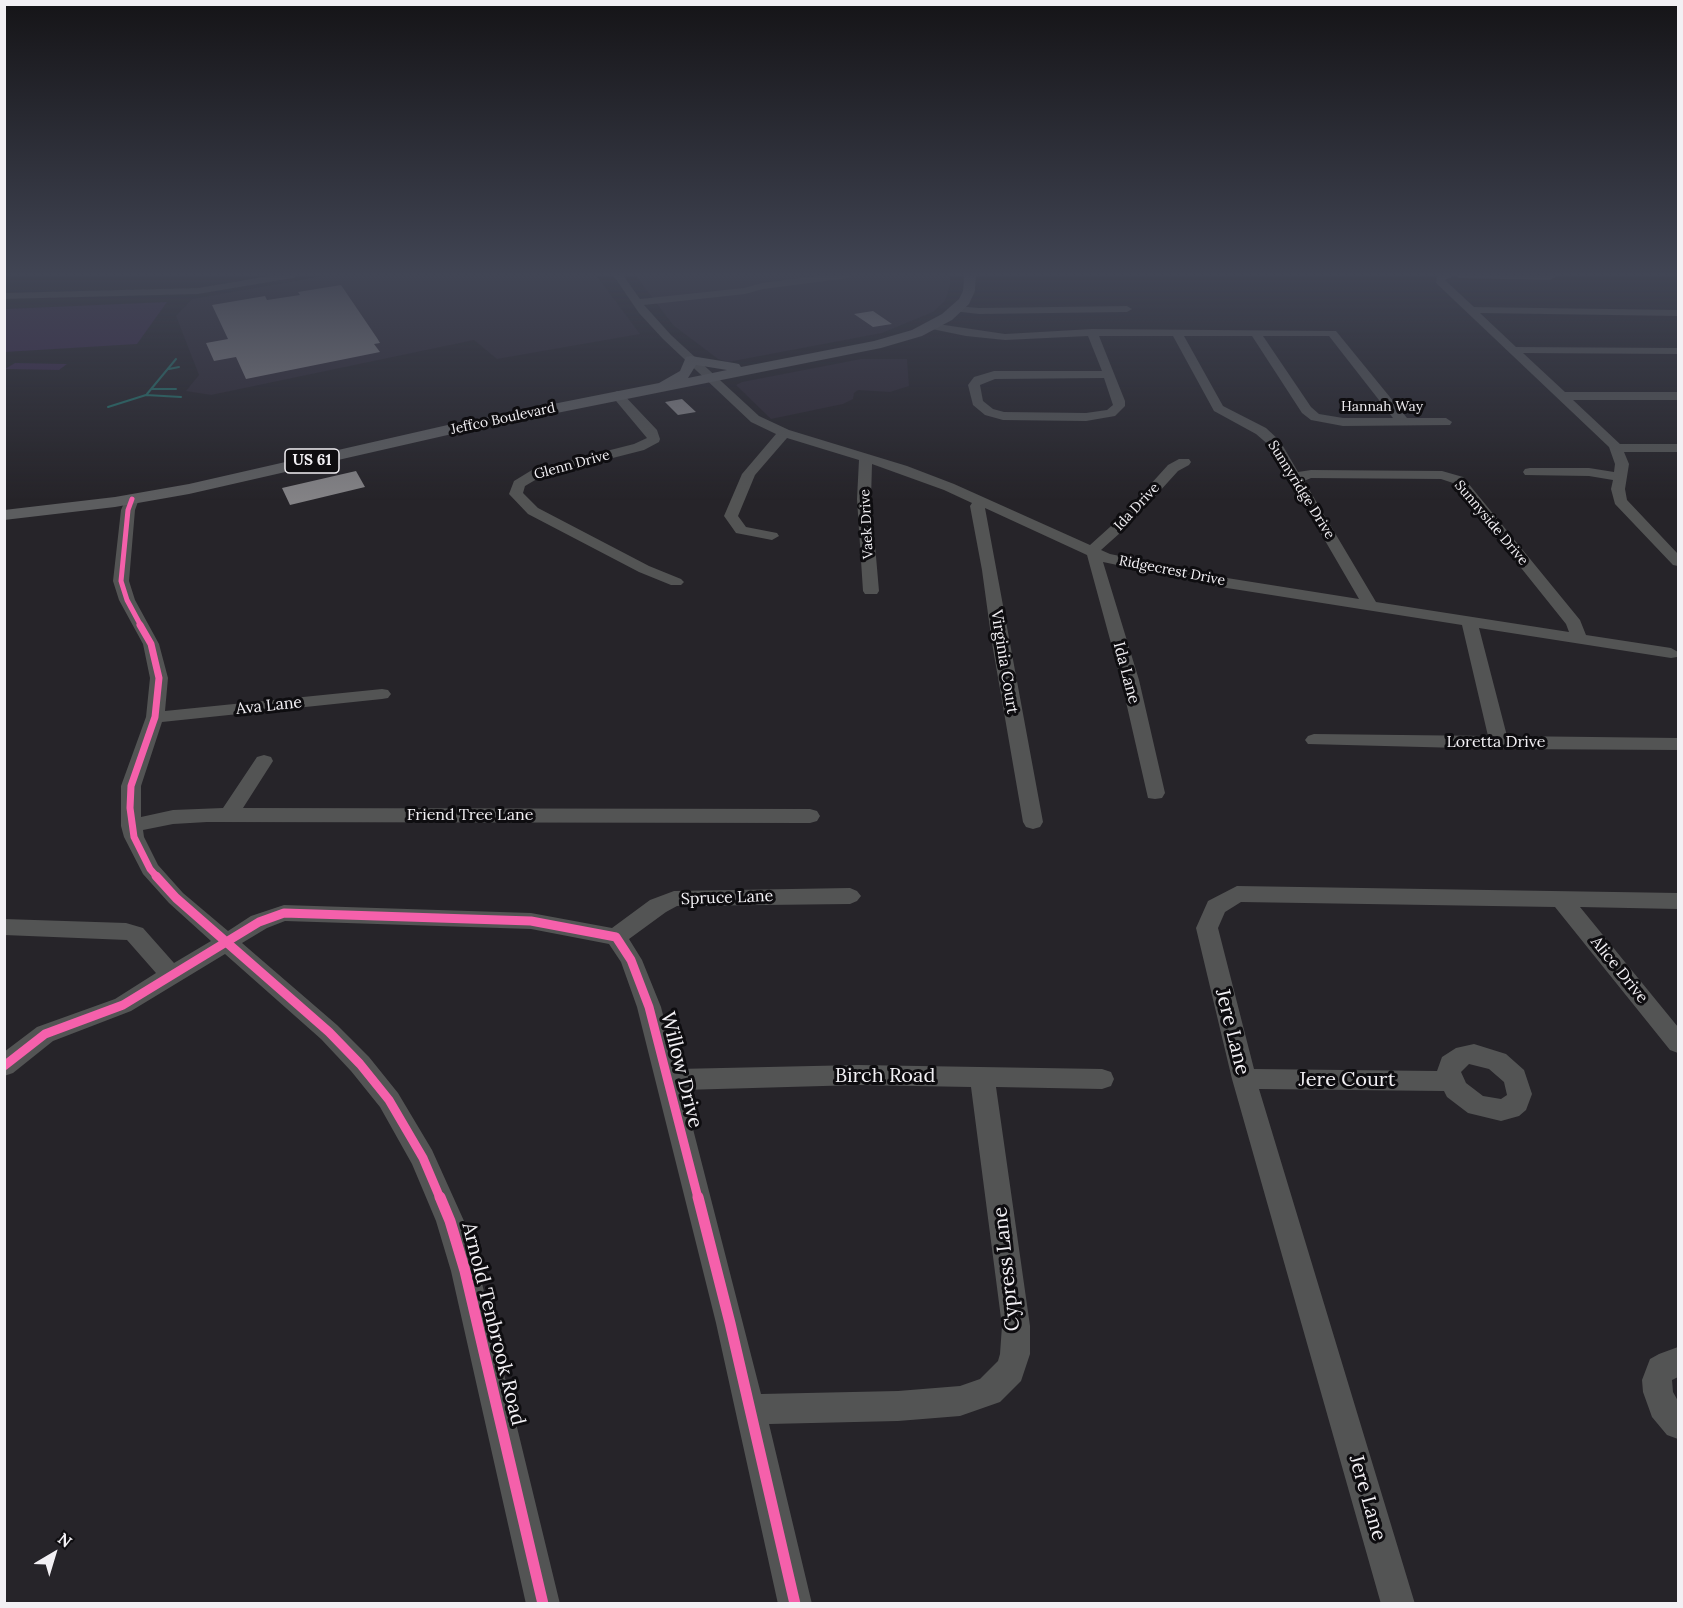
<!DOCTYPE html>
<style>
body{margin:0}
#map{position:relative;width:1683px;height:1608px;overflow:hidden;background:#262429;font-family:Lora,serif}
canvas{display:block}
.frame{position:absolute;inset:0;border:6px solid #f2f0f4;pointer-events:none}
.north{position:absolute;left:24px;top:1524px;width:60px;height:60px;-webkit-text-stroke:4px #0e0d10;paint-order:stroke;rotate:38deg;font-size:16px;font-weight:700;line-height:24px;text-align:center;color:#f2f0f4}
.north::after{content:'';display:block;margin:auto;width:21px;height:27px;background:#f2f0f4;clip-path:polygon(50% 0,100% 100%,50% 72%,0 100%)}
</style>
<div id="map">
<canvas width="1683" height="1608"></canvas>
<div class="frame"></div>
<div class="north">N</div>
</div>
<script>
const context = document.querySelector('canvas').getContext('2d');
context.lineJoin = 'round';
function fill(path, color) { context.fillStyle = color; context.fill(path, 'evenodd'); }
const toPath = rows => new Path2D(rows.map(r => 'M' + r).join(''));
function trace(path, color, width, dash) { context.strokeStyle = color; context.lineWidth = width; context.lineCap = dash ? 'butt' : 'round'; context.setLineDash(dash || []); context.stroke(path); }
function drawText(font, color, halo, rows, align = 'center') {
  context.font = font + ' Lora,serif'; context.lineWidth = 6; context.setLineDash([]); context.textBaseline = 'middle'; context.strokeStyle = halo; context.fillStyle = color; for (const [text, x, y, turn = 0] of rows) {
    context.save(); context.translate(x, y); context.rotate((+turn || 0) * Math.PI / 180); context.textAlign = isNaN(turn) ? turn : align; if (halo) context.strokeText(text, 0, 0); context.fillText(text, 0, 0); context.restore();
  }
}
const built = toPath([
 [329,275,596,275,640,334,497,359,474,340,211,395,186,391,199,375,176,316,192,299],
 [635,275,950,275,950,285,945,301,933,312,882,333,728,362,718,359,673,325],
 [861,359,907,359,909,386,890,392,858,390,854,393,853,399,843,404,771,419,736,385,742,382]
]);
const green = toPath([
 [167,302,137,344,5,352,5,309],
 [15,363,67,364,59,370,5,369]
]);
const stream = toPath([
 [169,369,179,367],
 [152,389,176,389],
 [147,394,176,359],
 [108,407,146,395,181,397]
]);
const building = toPath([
 [341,285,377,338,380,343,374,344,380,352,246,379,236,357,214,361,206,343,228,339,212,305,265,296,267,300,300,295,298,292],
 [873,311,892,324,873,327,854,314],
 [682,399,696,412,678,415,665,402],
 [356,471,365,487,290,505,282,488]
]);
const minor = toPath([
 [275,275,298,275,293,278,198,294,4,299,4,293,198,288,275,275],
 [613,275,623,275,640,299,744,288,762,283,825,275,853,275,848,278,763,289,745,294,644,305,671,335,759,416,789,430,907,466,954,484,1090,545,1120,518,1168,465,1179,459,1189,459,1191,462,1189,465,1178,471,1130,524,1101,550,1110,554,1227,578,1359,599,1270,446,1256,434,1214,411,1173,336,1099,336,1125,401,1125,406,1115,416,1086,421,1003,420,985,415,973,405,968,385,974,377,994,371,1102,371,1088,336,1005,340,966,336,927,328,926,326,931,323,1005,334,1092,329,1336,331,1407,418,1446,418,1452,422,1450,425,1343,426,1311,420,1302,413,1252,336,1184,336,1223,406,1266,428,1280,441,1298,472,1311,470,1442,471,1463,477,1580,620,1586,635,1671,648,1678,652,1677,657,1671,658,1479,628,1507,736,1678,738,1678,750,1499,749,1308,744,1305,740,1308,736,1314,734,1488,736,1462,625,1227,588,1103,562,1139,680,1165,793,1162,798,1155,799,1148,798,1121,680,1087,555,985,508,1043,822,1040,827,1033,829,1026,827,1023,822,992,643,982,570,970,506,972,503,944,490,872,464,871,499,879,591,877,594,865,594,863,591,857,499,859,460,787,438,755,475,738,516,746,527,777,533,779,536,772,540,736,533,724,516,742,474,776,434,751,422,663,339,639,313,613,275],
 [1263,336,1329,336,1393,418,1343,418,1319,414,1311,407,1263,336],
 [1104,378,1113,405,1107,410,1086,413,1004,412,993,409,983,401,980,385,995,379,1104,378],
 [1311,478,1441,479,1453,483,1566,624,1569,632,1376,602,1304,481,1311,478],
 [1437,275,1455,275,1445,280,1474,307,1678,310,1678,316,1480,313,1516,347,1678,348,1678,354,1523,353,1565,392,1678,392,1678,400,1573,400,1620,444,1678,444,1678,452,1624,452,1629,464,1625,489,1627,500,1678,554,1678,566,1673,565,1615,504,1611,489,1613,480,1589,476,1525,475,1523,472,1525,469,1530,468,1589,468,1614,472,1615,464,1609,447,1436,283,1437,275],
 [1455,275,1554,275,1555,277,1550,280,1460,278,1455,275],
 [957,306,979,308,1127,306,1132,309,1127,312,979,314,953,311,952,309,957,306],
 [617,391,621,392,657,430,660,439,659,442,644,450,542,476,525,486,523,493,538,508,649,566,681,579,684,582,681,585,671,585,639,572,528,514,509,494,514,481,532,470,634,444,647,438,611,395,617,391],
 [132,495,139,499,135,510,129,581,135,600,159,644,168,678,165,711,382,689,388,690,391,694,388,698,382,699,162,722,141,786,141,817,173,810,223,808,257,757,264,755,271,757,273,761,243,808,810,809,817,811,820,816,817,821,810,823,207,822,173,824,143,830,144,837,158,865,183,893,228,931,251,916,284,905,531,913,612,928,650,900,674,891,850,888,857,891,861,896,857,901,850,904,677,906,666,912,629,939,642,960,661,1007,677,1069,858,1065,1102,1069,1111,1072,1114,1079,1111,1086,1102,1089,996,1087,1030,1326,1030,1354,1021,1381,1000,1402,960,1416,898,1421,769,1424,812,1604,778,1604,716,1323,637,1007,621,962,609,944,531,929,285,921,267,928,242,943,337,1025,369,1057,398,1093,432,1150,464,1221,479,1271,560,1604,526,1604,451,1271,436,1221,412,1164,380,1107,351,1071,321,1039,225,954,131,1011,53,1041,13,1073,4,1076,4,1052,37,1027,115,999,156,973,127,940,4,935,4,919,126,923,143,928,174,963,211,941,169,903,143,874,124,837,121,826,121,786,146,717,150,678,143,644,119,600,113,581,121,510,127,496,132,495],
 [858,1085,971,1087,1002,1326,1000,1354,998,1361,980,1379,960,1386,898,1391,761,1394,683,1090,858,1085],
 [1237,886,1678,893,1678,909,1580,907,1678,1027,1678,1053,1670,1050,1555,907,1241,902,1225,912,1218,928,1254,1069,1437,1071,1442,1057,1456,1048,1474,1044,1506,1054,1524,1070,1532,1094,1526,1110,1519,1116,1501,1121,1468,1113,1447,1097,1444,1091,1259,1089,1415,1604,1381,1604,1232,1079,1196,928,1208,901,1237,886],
 [1469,1064,1489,1069,1504,1082,1507,1095,1501,1099,1483,1096,1466,1083,1461,1072,1469,1064],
 [1678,1347,1678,1377,1672,1380,1673,1392,1678,1401,1678,1439,1667,1435,1652,1417,1643,1392,1642,1380,1650,1359,1659,1354,1678,1347]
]);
const major = toPath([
 [964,275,976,275,975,291,969,304,952,320,922,336,881,348,452,434,189,494,115,507,4,520,4,510,115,497,189,484,452,424,659,383,680,371,686,357,691,356,734,363,739,364,741,367,874,341,912,330,942,314,959,299,963,291,964,275],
 [696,365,727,370,688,378,696,365]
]);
const cyclewayFar3 = toPath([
 [132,499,128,510,121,581,127,600,141,626]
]);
const cyclewayFar2 = toPath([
 [140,625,151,644,159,678,155,717,131,786,130,808,134,837,150,869,157,877]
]);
const cyclewayFar1 = toPath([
 [156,876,176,898,329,1032,360,1064,389,1100,423,1158,440,1198],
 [4,1066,45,1034,123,1005,259,922,284,913,531,921,616,937,631,960,649,1007,698,1198]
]);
const cycleway = toPath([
 [440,1197,450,1221,465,1271,543,1604],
 [698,1197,730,1323,795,1604]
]);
const farStreetnames = [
 ["Hannah Way",1382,407],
 ["Jeffco Boulevard",503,419,-12],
 ["Glenn Drive",572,465,-15],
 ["Sunnyridge Drive",1301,490,58],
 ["Ida Drive",1137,507,-47],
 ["Sunnyside Drive",1491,523,50],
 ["Vaek Drive",867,524,-93],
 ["Ridgecrest Drive",1172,571,11]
];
const shields = [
 [312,461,54]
];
const shieldNames = [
 ["US 61",312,461]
];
const streetNames = [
 ["Virginia Court",1004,662,81],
 ["Ida Lane",1126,673,75],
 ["Ava Lane",269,706,-6],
 ["Loretta Drive",1496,742],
 ["Friend Tree Lane",470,815],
 ["Spruce Lane",727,898,-2],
 ["Alice Drive",1619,970,51]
];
const nearStreetnames = [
 ["Jere Lane",1232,1032,76],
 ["Willow Drive",681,1070,76],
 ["Birch Road",885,1076],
 ["Jere Court",1347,1080],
 ["Cypress Lane",1007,1269,-96],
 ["Arnold Tenbrook Road",493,1324,76],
 ["Jere Lane",1367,1498,74]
];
fill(built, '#2f2a35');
fill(green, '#3a294b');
trace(stream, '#22736b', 2);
fill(building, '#838285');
fill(minor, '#535454');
fill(major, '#5c5d5f');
trace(cyclewayFar3, '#f560ab', 5);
trace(cyclewayFar2, '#f560ab', 7);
trace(cyclewayFar1, '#f560ab', 9);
trace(cycleway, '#f560ab', 11);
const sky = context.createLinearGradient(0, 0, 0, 500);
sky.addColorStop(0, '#151417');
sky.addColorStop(0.55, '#414554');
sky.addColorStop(1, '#41455400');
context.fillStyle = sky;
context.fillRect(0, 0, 1683, 500);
drawText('14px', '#f2f0f4', '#0e0d10', farStreetnames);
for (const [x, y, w] of shields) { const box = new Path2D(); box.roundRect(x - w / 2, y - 12, w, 24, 4.5); context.fillStyle = '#0e0d10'; context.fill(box); trace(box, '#f2f0f4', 1.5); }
drawText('bold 15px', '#f2f0f4', null, shieldNames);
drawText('16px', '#f2f0f4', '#0e0d10', streetNames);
drawText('20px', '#f2f0f4', '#0e0d10', nearStreetnames);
</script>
